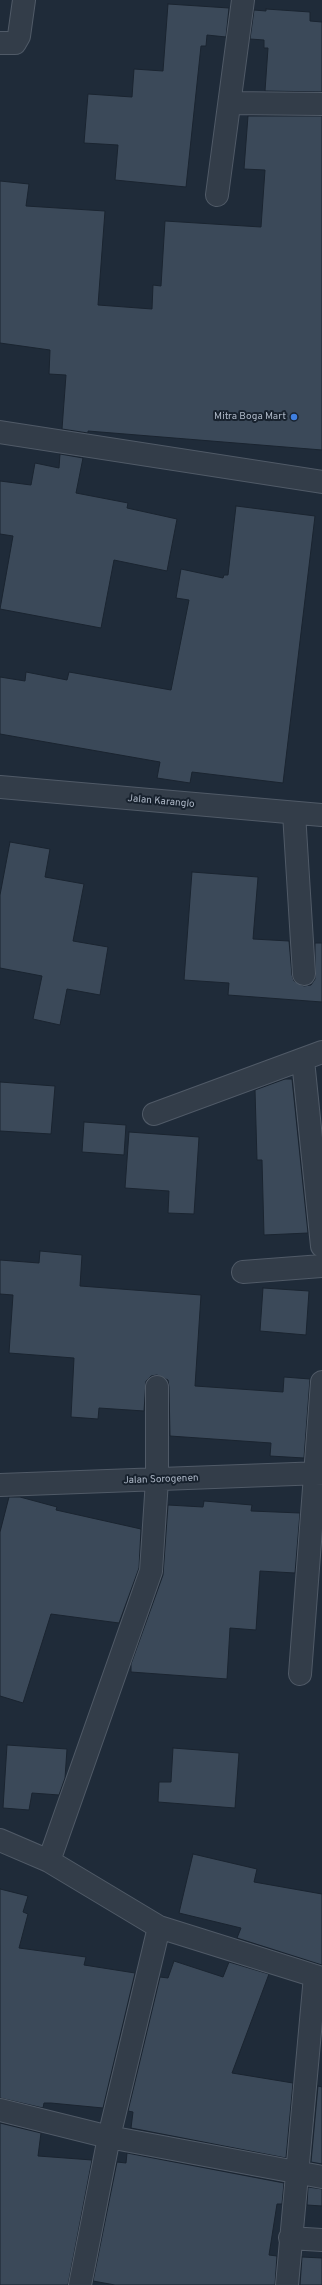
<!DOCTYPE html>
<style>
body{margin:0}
canvas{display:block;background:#1f2b39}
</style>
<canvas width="322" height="2285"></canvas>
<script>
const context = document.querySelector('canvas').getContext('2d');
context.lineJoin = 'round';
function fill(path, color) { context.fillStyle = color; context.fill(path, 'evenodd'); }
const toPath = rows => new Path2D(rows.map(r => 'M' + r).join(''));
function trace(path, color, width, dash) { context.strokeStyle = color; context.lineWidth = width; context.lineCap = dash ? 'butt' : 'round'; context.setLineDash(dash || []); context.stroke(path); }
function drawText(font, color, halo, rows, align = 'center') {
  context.font = font + ' Overpass,sans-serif'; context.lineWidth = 4; context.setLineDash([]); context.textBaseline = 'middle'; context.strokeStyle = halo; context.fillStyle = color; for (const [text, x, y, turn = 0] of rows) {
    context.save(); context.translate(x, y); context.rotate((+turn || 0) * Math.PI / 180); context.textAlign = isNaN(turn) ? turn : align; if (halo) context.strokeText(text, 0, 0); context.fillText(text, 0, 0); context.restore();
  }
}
const building = toPath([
 [168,4,229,8,226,37,207,35,206,46,201,46,186,187,115,180,118,145,84,143,88,94,132,97,134,69,163,71,168,4],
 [266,9,310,12,310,21,322,22,322,92,265,91,268,48,264,48,264,40,250,39,254,10,266,11,266,9],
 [248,116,322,116,322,450,88,431,88,433,62,429,66,375,49,374,50,350,0,343,0,181,29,184,26,206,105,211,98,305,152,309,153,285,161,286,165,221,261,227,265,170,244,169,248,116],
 [60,454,83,458,76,493,128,503,127,508,177,519,167,571,114,560,101,628,0,609,13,536,0,534,0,481,31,485,35,463,59,468,60,454],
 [236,506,315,516,283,783,192,772,190,783,157,778,160,762,0,734,0,677,25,681,26,672,67,680,69,672,171,690,189,600,176,598,181,569,223,578,224,575,228,575,236,506],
 [10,842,50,849,45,877,84,884,73,941,108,947,100,995,67,989,60,1025,33,1019,42,976,0,968,0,895,10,842],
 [192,872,258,877,253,939,289,941,292,975,294,981,304,986,311,985,315,979,315,943,322,943,322,1002,228,995,229,983,184,980,192,872],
 [285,1079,292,1079,308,1233,264,1235,262,1160,257,1160,255,1090,285,1079],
 [0,1082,55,1086,51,1134,0,1131,0,1082],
 [84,1122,126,1125,124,1155,82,1152,84,1122],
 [129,1132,199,1137,194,1214,168,1213,169,1191,125,1188,129,1132],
 [40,1251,82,1255,80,1286,201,1295,195,1386,283,1392,284,1377,310,1379,304,1458,270,1456,271,1443,170,1436,169,1387,168,1380,157,1375,151,1376,146,1381,144,1411,99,1408,98,1419,71,1417,74,1358,9,1353,13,1295,0,1294,0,1260,39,1263,40,1251],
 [263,1288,309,1291,306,1335,260,1331,263,1288],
 [9,1497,20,1497,57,1507,56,1510,141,1529,139,1568,119,1623,51,1614,23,1703,0,1696,0,1532,9,1497],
 [204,1501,252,1505,251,1511,300,1513,295,1573,260,1571,256,1630,230,1628,227,1679,131,1672,131,1664,163,1575,168,1505,203,1507,204,1501],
 [7,1745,67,1749,65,1778,59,1795,32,1793,29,1810,3,1808,7,1745],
 [173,1748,239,1753,235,1808,158,1802,159,1782,171,1782,173,1748],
 [193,1854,257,1869,254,1882,322,1894,322,1965,237,1938,241,1928,179,1913,193,1854],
 [0,1889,28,1896,23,1912,28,1914,19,1948,86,1957,84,1965,135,1973,103,2108,51,2103,44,2103,43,2108,0,2098,0,1889],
 [174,1961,223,1977,229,1962,269,1974,232,2073,293,2083,286,2158,131,2128,133,2112,128,2111,160,1977,168,1978,174,1961],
 [318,2086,322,2087,322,2164,311,2162,318,2086],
 [0,2123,41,2133,38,2156,92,2160,68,2285,0,2285,0,2123],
 [127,2153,284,2183,282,2204,277,2204,269,2255,277,2256,275,2285,115,2285,93,2281,117,2162,126,2163,127,2153],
 [308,2187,322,2189,322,2206,307,2205,308,2187],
 [302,2257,322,2258,322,2285,300,2285,302,2257]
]);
const minor = toPath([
 [0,43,15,43,19,36,24,0],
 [230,103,322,104],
 [217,195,243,0],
 [0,432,322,482],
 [0,787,322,815],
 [294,813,304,974],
 [303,1060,322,1246],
 [154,1114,322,1052],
 [243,1272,322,1266],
 [0,1485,322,1473],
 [300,1674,322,1382],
 [0,1840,49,1861,159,1927,322,1978],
 [49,1861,151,1571,157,1480,157,1387],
 [0,2110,109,2137,322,2177],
 [290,2238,322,2240],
 [80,2285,109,2137,159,1927],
 [287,2285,315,1976]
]);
const markers = [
 [294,417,4,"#3f7fe0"]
];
const poiNames = [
 ["Mitra Boga Mart",286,417]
];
const streetNames = [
 ["Jalan Karanglo",161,802,5],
 ["Jalan Sorogenen",161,1480,-2]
];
fill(building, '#3b4959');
trace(building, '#1a2430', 1);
trace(minor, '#505a67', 24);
trace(minor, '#333d49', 22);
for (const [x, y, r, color] of markers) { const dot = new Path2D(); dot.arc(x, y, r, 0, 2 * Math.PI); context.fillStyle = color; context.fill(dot); trace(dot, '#18222e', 1.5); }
drawText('10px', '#adb7c6', '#18222e', poiNames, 'right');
drawText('10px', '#adb7c6', '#18222e', streetNames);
</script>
